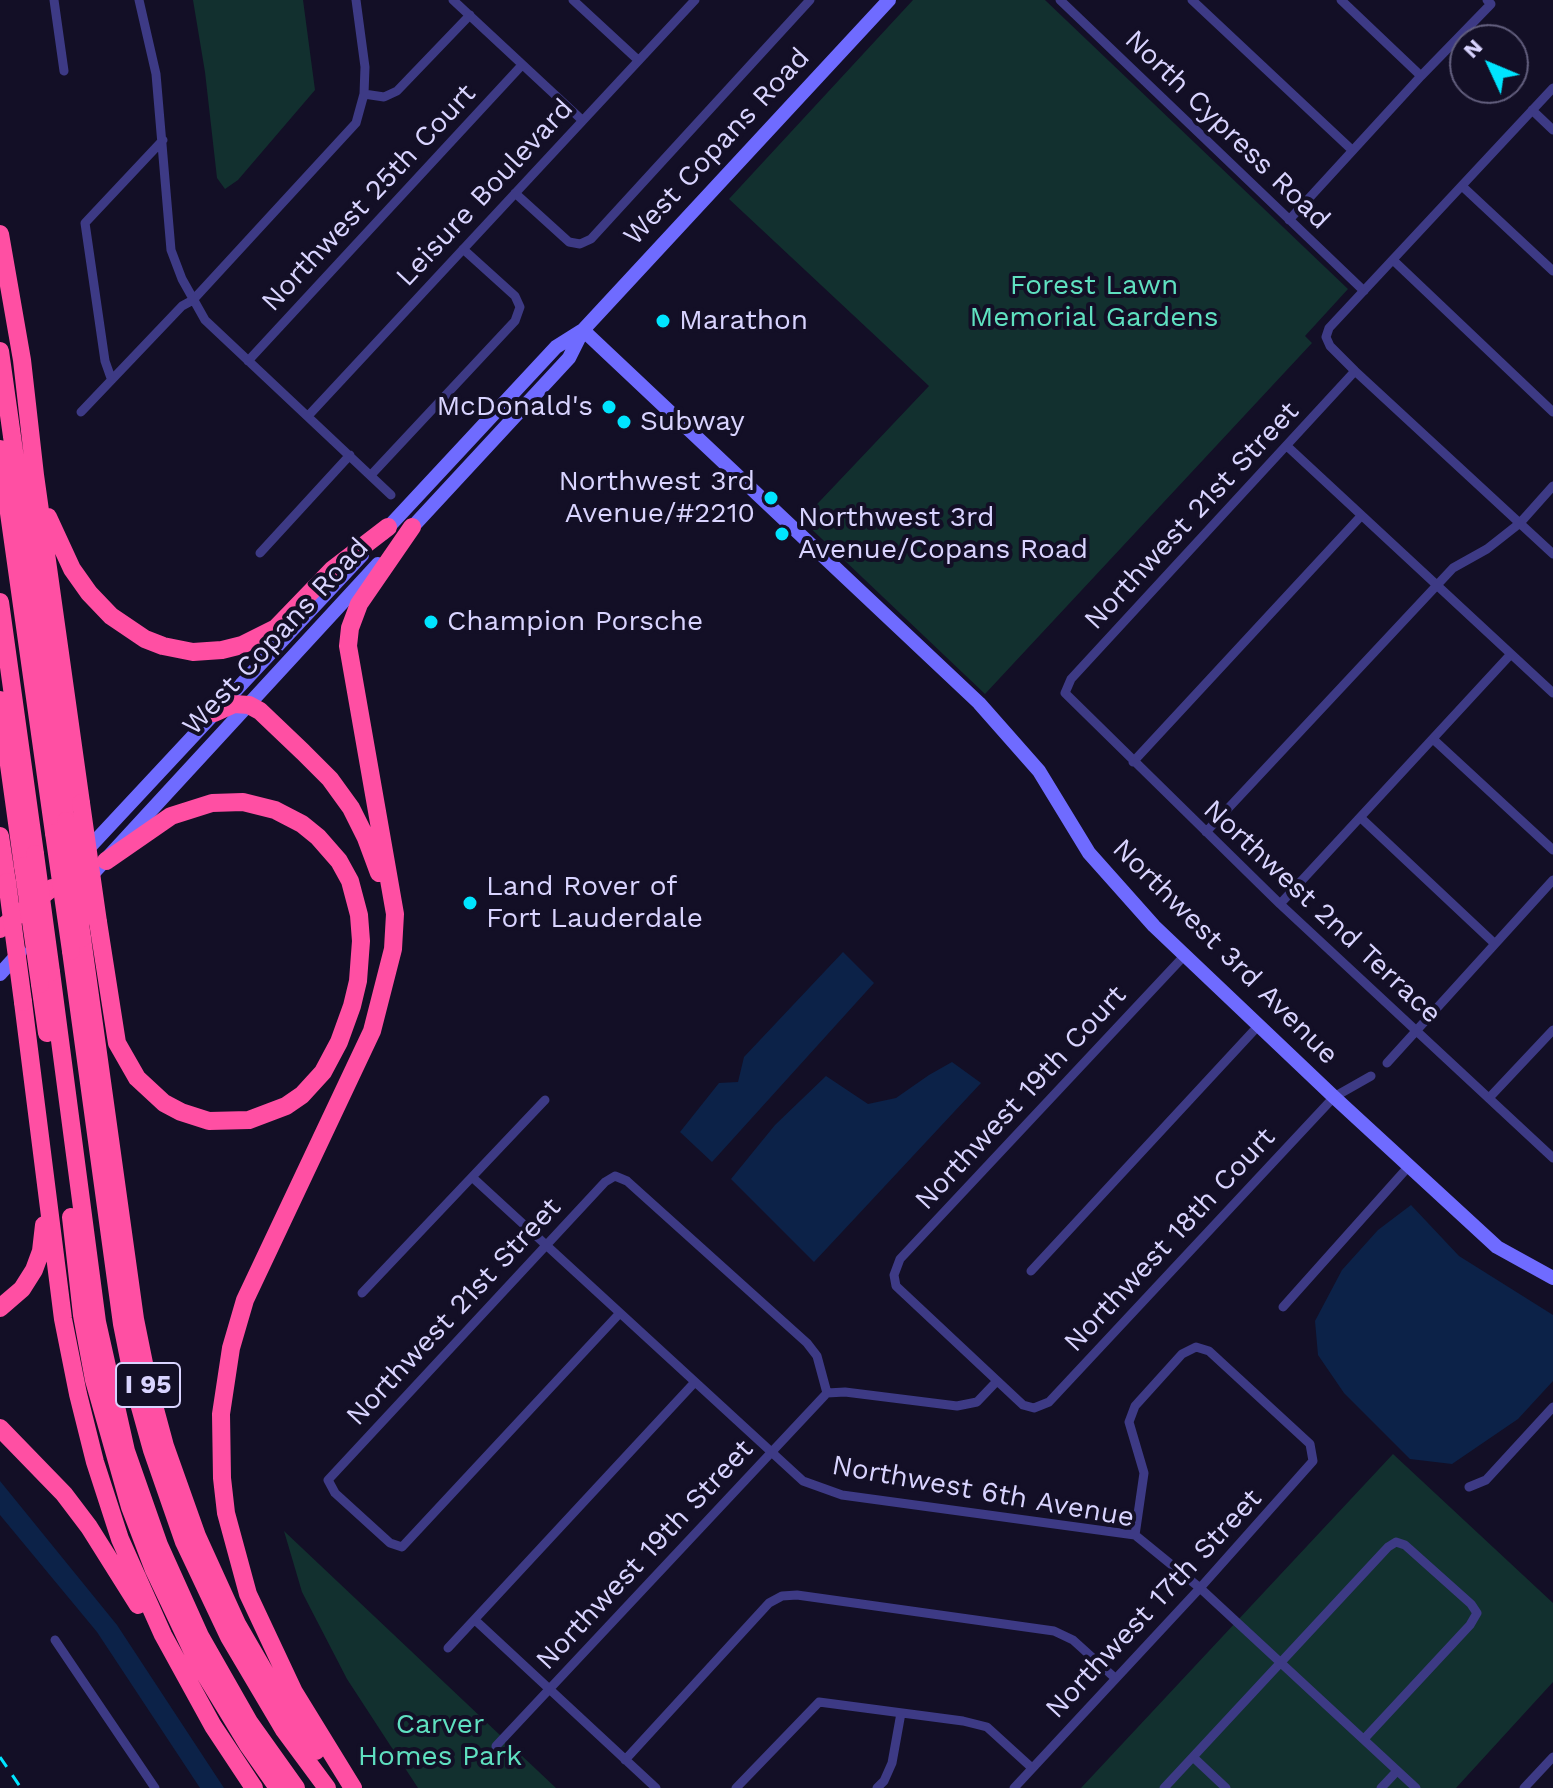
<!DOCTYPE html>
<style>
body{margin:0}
#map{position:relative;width:1553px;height:1788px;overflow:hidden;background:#130f26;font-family:"Work Sans",sans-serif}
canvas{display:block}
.north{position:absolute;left:1449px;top:24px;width:80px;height:80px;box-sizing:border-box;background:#130f26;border:2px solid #625e7d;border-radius:50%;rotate:314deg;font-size:22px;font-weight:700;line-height:32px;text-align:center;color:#d9d4ff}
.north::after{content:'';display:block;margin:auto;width:28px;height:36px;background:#00e5ff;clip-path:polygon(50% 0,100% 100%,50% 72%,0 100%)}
</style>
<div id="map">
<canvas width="1553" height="1788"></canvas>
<div class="north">N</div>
</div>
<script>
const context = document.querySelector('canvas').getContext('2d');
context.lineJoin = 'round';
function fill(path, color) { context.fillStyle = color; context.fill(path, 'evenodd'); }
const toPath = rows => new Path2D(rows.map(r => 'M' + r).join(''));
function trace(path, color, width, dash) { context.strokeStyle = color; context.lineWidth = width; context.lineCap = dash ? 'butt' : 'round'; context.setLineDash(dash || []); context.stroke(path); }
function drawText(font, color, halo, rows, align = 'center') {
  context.font = font + ' "Work Sans",sans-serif'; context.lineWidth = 8; context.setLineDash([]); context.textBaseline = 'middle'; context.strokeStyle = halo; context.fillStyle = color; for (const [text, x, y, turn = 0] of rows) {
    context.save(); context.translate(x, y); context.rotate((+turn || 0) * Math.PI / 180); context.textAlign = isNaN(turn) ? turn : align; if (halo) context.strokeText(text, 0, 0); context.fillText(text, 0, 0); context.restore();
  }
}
const green = toPath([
 [193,0,303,0,315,90,238,180,225,189,217,178,205,72],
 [913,0,1045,0,1348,289,1305,336,1312,343,985,694,802,520,929,386,729,199],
 [1393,1454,1553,1603,1553,1682,1456,1788,1081,1788],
 [284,1531,556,1788,418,1788,347,1679,302,1592]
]);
const water = toPath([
 [843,952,874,983,712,1162,680,1132,719,1083,738,1082,744,1057],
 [952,1062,981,1083,814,1262,731,1179,775,1125,826,1076,868,1104,896,1098,929,1075],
 [1411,1205,1459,1256,1553,1315,1553,1381,1518,1419,1452,1464,1410,1459,1344,1393,1318,1355,1315,1321,1342,1270,1378,1230],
 [0,1481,117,1625,224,1788,200,1788,97,1632,0,1515]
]);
const street = toPath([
 [54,0,64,71],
 [139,0,156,74,171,250,182,279,205,320,391,495],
 [453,0,582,120],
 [573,0,638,60],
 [1060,0,1364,291],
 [1192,0,1352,150],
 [1341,0,1421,76],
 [1553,88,1329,328,1326,337,1330,346,1355,371,1553,554],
 [364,94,384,97,397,91,470,15],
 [1532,110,1553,130],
 [1462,186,1553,271],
 [515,193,569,242,580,244,591,239,810,0],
 [1289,220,1421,76,1491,4,1487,0],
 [1393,260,1553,412],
 [248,361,522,65],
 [1355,371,1071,679,1065,693,1280,904,1553,1158],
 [111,378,105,361,85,223,163,140],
 [81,412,182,306,193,300,356,123,364,94,365,67,356,0],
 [308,416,695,0],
 [1288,447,1553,693],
 [371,475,515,321,520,307,515,296,463,249],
 [260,553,350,455],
 [1433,739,1553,850],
 [1133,762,1361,516],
 [1361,818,1494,943],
 [1206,832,1453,568,1487,549,1520,523,1553,486],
 [1280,904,1511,654],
 [1185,955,900,1259,894,1275,896,1286,1023,1405,1034,1408,1049,1402,1334,1097,1371,1076],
 [1387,1063,1553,880],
 [1489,1098,1553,1030],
 [472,1177,803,1481,842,1495,1135,1535,1200,1588,1416,1788],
 [1031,1271,1259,1025],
 [362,1293,545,1100],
 [1283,1307,1409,1166],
 [619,1314,402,1547,390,1543,335,1493,328,1480,605,1182,615,1176,627,1181,807,1343,817,1356,827,1393,845,1392,957,1406,977,1402,997,1381],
 [1469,1487,1486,1480,1553,1407],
 [475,1620,656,1788],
 [55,1640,155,1788],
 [448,1648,694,1383],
 [496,1746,827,1393],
 [1193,1757,1226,1788],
 [625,1760,769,1603,782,1596,797,1595,1054,1631,1073,1640,1115,1678],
 [736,1788,819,1702,963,1721,987,1727,1032,1768],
 [877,1788,884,1781,892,1763,901,1713],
 [1014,1788,1200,1588,1313,1461,1310,1444,1209,1351,1196,1347,1182,1354,1135,1406,1129,1422,1144,1473,1135,1535],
 [1164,1788,1388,1547,1396,1542,1405,1545,1471,1604,1477,1613,1470,1625,1364,1739],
 [1381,1788,1397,1771],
 [1524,1788,1553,1757]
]);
const secondary = toPath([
 [583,330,979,703,1039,771,1089,853,1154,926,1334,1097,1497,1247,1553,1278],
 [382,534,556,347,583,330,889,0],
 [406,534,569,358,583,330],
 [85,852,362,555],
 [86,881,378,564],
 [0,974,20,952]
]);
const highway = toPath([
 [0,234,22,360,35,475,81,803],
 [0,351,66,821],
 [0,449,54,833],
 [48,517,72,569,89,593,111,616,145,639,163,646,193,652,222,650,242,645,276,628,332,570,388,527],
 [0,602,35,854],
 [0,700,23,866],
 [214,713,234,704,249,705,260,711,303,752,330,779,351,808,366,838,379,873],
 [0,836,7,882],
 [98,922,117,1043,137,1078,164,1103,181,1112,209,1121,249,1120,286,1106,302,1095,323,1072,339,1042,352,1006,358,981,361,941,359,915,350,881,339,861,318,837,302,824,275,810,243,802,212,803,171,816,106,861],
 [0,929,52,888],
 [82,938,135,1319,148,1383,165,1446,197,1536,237,1624,285,1707,316,1751],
 [71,951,122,1324,135,1389,152,1450,184,1542,229,1637,284,1730,327,1788],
 [51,972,97,1322,126,1451,159,1545,200,1636,249,1722,296,1788],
 [40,984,47,1033],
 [23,1002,63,1319,78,1394,95,1462,120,1539,163,1635,213,1726,254,1788],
 [71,1217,82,1315,94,1380,130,1507,154,1570,197,1661,248,1745,278,1788],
 [0,1308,22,1289,34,1270,41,1251,44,1225],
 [0,1428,64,1494,89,1527,138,1605],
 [353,1788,294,1692,248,1594,226,1513,222,1478,221,1414,231,1348,245,1300,372,1031,393,949,395,914,348,646,350,628,359,604,412,527]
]);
const rail = toPath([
 [0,1757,21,1788]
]);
const highwayBridge = toPath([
 [81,803,98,922],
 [66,821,82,938],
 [54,833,71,951],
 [35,854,51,972],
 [23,866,40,984],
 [7,882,23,1002]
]);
const markers = [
 [663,321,8,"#00e5ff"],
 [609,407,8,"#00e5ff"],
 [624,422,8,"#00e5ff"],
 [771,498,8,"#00e5ff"],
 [782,534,8,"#00e5ff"],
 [431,622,8,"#00e5ff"],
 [470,903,8,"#00e5ff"]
];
const shields = [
 [148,1385,64]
];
const shieldNames = [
 ["I 95",148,1385]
];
const streetNames = [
 ["North Cypress Road",1227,130,44],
 ["West Copans Road",717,147,-47],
 ["Leisure Boulevard",485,193,-47],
 ["Northwest 25th Court",369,198,-47],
 ["Northwest 21st Street",1192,516,-47],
 ["West Copans Road",276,637,-47],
 ["Northwest 2nd Terrace",1322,912,43],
 ["Northwest 3rd Avenue",1225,952,45],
 ["Northwest 19th Court",1021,1098,-47],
 ["Northwest 18th Court",1170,1240,-47],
 ["Northwest 21st Street",454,1312,-47],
 ["Northwest 6th Avenue",983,1492,10],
 ["Northwest 19th Street",645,1555,-47],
 ["Northwest 17th Street",1154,1604,-47]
];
const parkNames = [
 ["Forest Lawn",1094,286],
 ["Memorial Gardens",1094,318],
 ["Carver",440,1725],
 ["Homes Park",440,1757]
];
const poiNames = [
 ["Marathon",679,321],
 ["McDonald's",593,407,"right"],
 ["Subway",640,422],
 ["Northwest 3rd",755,482,"right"],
 ["Avenue/#2210",755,514,"right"],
 ["Northwest 3rd",798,518],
 ["Avenue/Copans Road",798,550],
 ["Champion Porsche",447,622],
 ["Land Rover of",486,887],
 ["Fort Lauderdale",486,919]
];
fill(green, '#12302f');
fill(water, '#0c2248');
trace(street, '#3d3a85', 9);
trace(secondary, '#6f6bff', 14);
trace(highway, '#ff4fa3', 18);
trace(rail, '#00e5ff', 3, [12, 10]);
trace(highwayBridge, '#ff4fa3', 18);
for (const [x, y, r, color] of markers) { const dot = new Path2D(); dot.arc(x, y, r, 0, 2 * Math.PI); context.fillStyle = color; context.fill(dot); trace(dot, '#130f26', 3); }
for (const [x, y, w] of shields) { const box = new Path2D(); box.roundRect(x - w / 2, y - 22, w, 44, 6); context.fillStyle = '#130f26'; context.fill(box); trace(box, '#d9d4ff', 2); }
drawText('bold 26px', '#d9d4ff', null, shieldNames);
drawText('28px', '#d9d4ff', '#130f26', streetNames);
drawText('28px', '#5fe0c0', '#130f26', parkNames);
drawText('28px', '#d9d4ff', '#130f26', poiNames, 'left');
</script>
